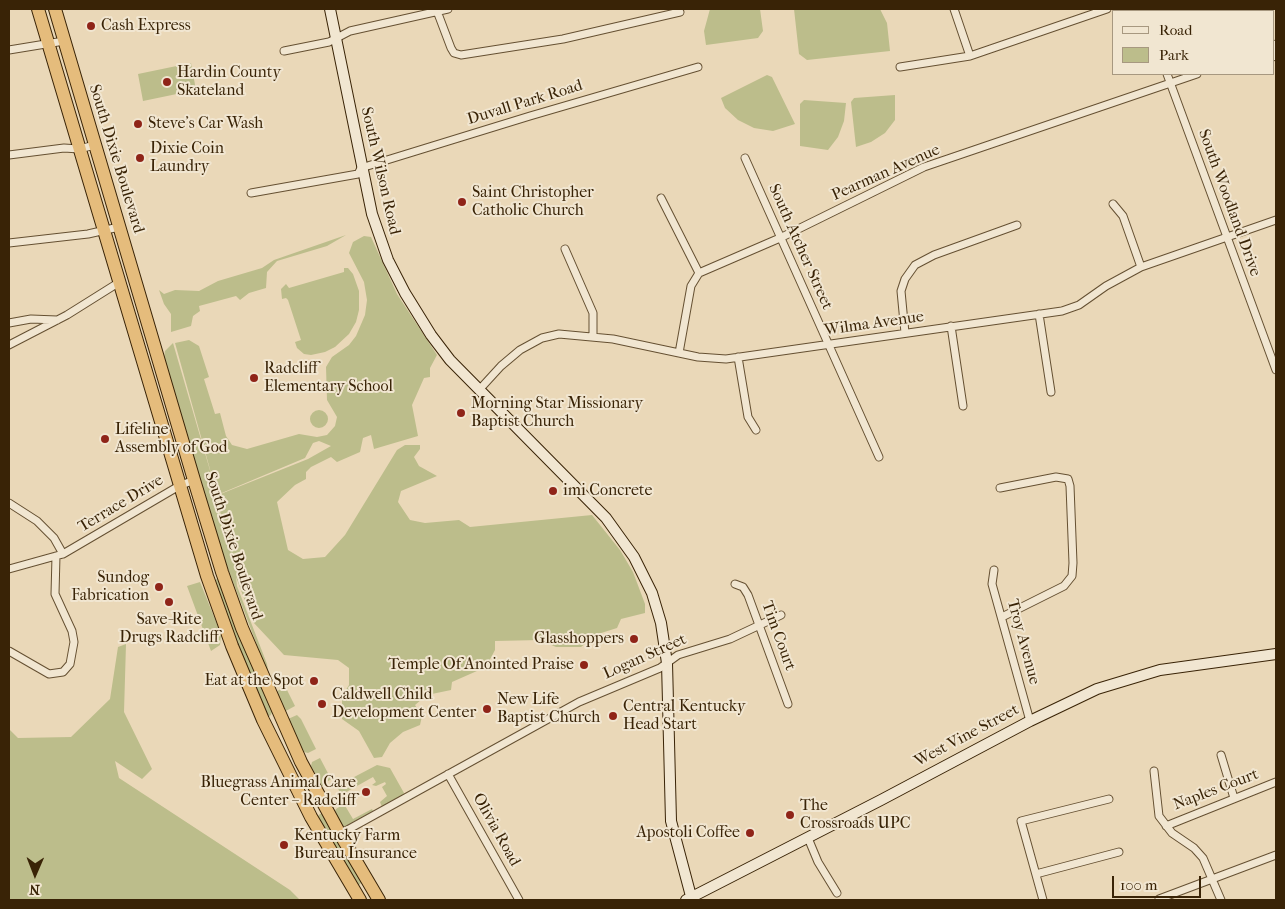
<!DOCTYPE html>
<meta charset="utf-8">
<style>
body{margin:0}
#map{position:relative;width:1285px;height:909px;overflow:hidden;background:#ead8b8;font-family:"IM FELL French Canon",serif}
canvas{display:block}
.frame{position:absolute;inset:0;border:10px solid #392306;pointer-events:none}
.legend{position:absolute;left:1112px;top:10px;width:162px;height:65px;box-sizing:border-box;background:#f1e6d1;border:1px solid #a79880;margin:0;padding:6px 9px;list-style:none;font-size:15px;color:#392306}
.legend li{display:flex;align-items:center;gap:10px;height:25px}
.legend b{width:25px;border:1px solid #a79880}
.north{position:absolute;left:10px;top:849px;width:50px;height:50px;-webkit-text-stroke:4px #f1e6d1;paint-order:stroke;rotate:181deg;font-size:14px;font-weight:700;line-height:20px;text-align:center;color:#392306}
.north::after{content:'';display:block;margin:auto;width:18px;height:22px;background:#392306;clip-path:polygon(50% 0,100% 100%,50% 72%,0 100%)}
.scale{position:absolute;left:1112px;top:876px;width:89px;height:22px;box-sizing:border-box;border:2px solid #392306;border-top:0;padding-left:6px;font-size:15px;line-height:18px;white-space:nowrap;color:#392306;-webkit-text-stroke:4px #f1e6d1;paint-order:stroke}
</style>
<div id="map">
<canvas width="1285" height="909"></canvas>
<div class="frame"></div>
<ul class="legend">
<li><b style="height:6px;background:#f1e6d1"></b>Road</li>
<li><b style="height:14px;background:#bcbd8b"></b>Park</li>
</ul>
<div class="north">N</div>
<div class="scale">100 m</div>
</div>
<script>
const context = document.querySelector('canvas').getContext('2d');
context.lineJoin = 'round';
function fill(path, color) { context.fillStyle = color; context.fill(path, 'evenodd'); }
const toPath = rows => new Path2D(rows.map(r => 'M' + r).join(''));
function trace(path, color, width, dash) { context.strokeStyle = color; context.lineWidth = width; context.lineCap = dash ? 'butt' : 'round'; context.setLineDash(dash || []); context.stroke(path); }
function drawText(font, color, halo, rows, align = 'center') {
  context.font = font + ' "IM FELL French Canon",serif'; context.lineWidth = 4; context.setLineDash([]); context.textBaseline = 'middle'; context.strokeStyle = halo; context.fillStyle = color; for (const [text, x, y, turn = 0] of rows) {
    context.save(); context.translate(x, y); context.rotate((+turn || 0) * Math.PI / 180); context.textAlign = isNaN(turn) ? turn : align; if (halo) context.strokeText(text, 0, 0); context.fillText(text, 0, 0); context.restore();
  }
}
const green = toPath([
 [710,9,760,9,763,31,758,38,706,45,704,31],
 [794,9,880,9,887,23,890,51,807,60,799,54],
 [191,63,196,90,143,101,138,74],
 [767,75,772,77,795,124,773,131,754,128,738,120,725,108,721,98],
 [895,95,895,120,885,133,871,142,856,147,851,102,854,98],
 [804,100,846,103,844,121,838,137,828,150,800,146,800,104],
 [346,235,327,246,277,261,267,272,266,288,249,293,240,300,236,296,199,306,200,311,193,316,191,326,171,332,171,314,164,304,159,290,164,294,175,290,199,291,218,281,262,268,274,260],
 [364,236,371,237,397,294,437,355,430,368,430,377,424,378,412,405,418,436,374,449,371,435,363,438,360,452,337,462,331,457,311,467,306,472,306,479,295,485,277,502,288,550,303,559,325,557,345,535,397,450,405,445,420,445,420,449,414,457,419,466,437,476,401,491,398,502,410,520,425,523,459,520,470,527,592,515,620,550,633,572,645,604,645,613,621,619,617,628,598,634,581,647,556,647,540,640,495,641,495,650,486,667,452,682,451,690,427,695,415,705,422,716,420,725,403,732,390,743,382,757,374,758,359,731,342,719,342,696,349,685,349,668,338,660,284,655,253,622,236,577,237,586,267,664,268,670,266,669,224,558,164,358,165,351,173,343,216,491,175,343,189,340,199,346,209,377,204,379,215,414,220,413,226,436,232,445,247,449,299,434,317,437,327,435,335,426,337,417,327,400,326,367,332,357,349,345,356,336,365,315,367,300,364,282,349,253,353,242],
 [319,441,331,446,308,459,218,495,223,533,217,495,305,458,313,443],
 [344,268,348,268,353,274,359,291,359,310,356,322,349,334,335,347,325,352,311,355,304,354,297,348,295,342,301,340,288,300,286,298,282,299,281,289,286,284,289,288,344,272],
 '310 419a9 9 0 1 1 18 0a9 9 0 1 1-18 0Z',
 [217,579,219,579,273,711,270,716,265,714,213,581],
 [200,582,221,634,220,645,211,651,187,586],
 [126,644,124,712,152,769,142,779,115,761,119,778,290,890,300,900,9,900,9,729,18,738,71,737,110,699,118,647],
 [285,686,295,706,284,712,276,692],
 [297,715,301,719,316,749,308,753,304,752,288,719],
 [320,758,331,779,322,786,311,766,312,762],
 [377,765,390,768,404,793,403,796,382,807,380,802,387,796,382,787,386,784,385,782,376,786,372,785,376,782,373,777,341,795,337,786],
 [344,804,353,819,372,809,373,811,344,827,334,813,336,809],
 [320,814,322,814,362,882,359,885,357,885,317,817]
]);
const street = toPath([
 [954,9,970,56],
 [1141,9,1142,11],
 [437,11,451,48,454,53,461,55,563,39,680,12],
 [1274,45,1276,44],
 [9,50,64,41],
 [284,51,329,42,350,31,448,9],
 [1274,51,1276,57],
 [900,67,970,56,1107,9],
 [1167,74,1276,370],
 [9,155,64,148,79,149,95,145],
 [745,158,879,457],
 [251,193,358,174,361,168,530,116,698,67],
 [661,198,699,273],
 [1113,204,1123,216,1141,267],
 [9,243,88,234,119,227],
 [565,249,593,313,593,336],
 [1039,314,1051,392],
 [9,323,31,319,57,320],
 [951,326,963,406],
 [905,333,901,291,905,279,915,265,934,255,1017,225],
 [9,345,67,315,118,283],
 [679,353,691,286,699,273,780,238,924,167,1197,74],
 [738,357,748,417,756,430],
 [479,390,501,366,520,350,542,338,559,334,613,339,698,357,726,359,1062,311,1079,305,1106,286,1141,267,1276,220],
 [1000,488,1056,477,1068,479,1070,486,1073,563,1072,576,1064,586,1002,617],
 [9,503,37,521,54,538,63,554],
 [9,569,63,554,179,486,194,480],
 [994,570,992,584,1030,721],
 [735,584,743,587,748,595,788,704],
 [9,651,49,674,63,672,70,664,74,642,72,631,55,594,56,556],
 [1221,755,1234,798],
 [1154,771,1159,816,1172,833,1194,848,1203,858,1221,900],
 [448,774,519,900],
 [1166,826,1276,782],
 [340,834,579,702,660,668,678,655,730,639,781,615],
 [808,838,818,862,837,893],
 [1036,874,1119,852],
 [1159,899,1276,855],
 [1043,900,1021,821,1109,799]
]);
const secondary = toPath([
 [330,9,372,214,388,260,405,293,431,335,450,360,606,518,634,557,652,593,661,623,667,663,671,821,692,900],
 [686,900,881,800,1030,721,1097,689,1160,670,1276,654]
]);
const highway = toPath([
 [38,9,207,576,232,646,263,720,311,817,360,900],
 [55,9,194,480,222,572,242,628,301,762,340,834,379,900]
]);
const markers = [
 [91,26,5,"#8f2418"],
 [167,82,5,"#8f2418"],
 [138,124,5,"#8f2418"],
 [140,158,5,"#8f2418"],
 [462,202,5,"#8f2418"],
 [254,378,5,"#8f2418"],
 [461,413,5,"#8f2418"],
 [105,439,5,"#8f2418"],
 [553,491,5,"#8f2418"],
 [159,587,5,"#8f2418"],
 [169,602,5,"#8f2418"],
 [634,639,5,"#8f2418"],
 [584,665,5,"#8f2418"],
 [314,681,5,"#8f2418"],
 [322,704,5,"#8f2418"],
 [487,709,5,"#8f2418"],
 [613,716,5,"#8f2418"],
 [366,792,5,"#8f2418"],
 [790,815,5,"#8f2418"],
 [750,833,5,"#8f2418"],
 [284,845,5,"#8f2418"]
];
const poiNames = [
 ["Cash Express",101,26],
 ["Hardin County",177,73],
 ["Skateland",177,91],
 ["Steve's Car Wash",148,124],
 ["Dixie Coin",150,149],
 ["Laundry",150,167],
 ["Saint Christopher",472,193],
 ["Catholic Church",472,211],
 ["Radcliff",264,369],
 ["Elementary School",264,387],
 ["Morning Star Missionary",471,404],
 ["Baptist Church",471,422],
 ["Lifeline",115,430],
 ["Assembly of God",115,448],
 ["imi Concrete",563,491],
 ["Sundog",149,578,"right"],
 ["Fabrication",149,596,"right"],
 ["Save-Rite",169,620,"center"],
 ["Drugs Radcliff",169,638,"center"],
 ["Glasshoppers",624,639,"right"],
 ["Temple Of Anointed Praise",574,665,"right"],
 ["Eat at the Spot",304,681,"right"],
 ["Caldwell Child",332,695],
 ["Development Center",332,713],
 ["New Life",497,700],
 ["Baptist Church",497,718],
 ["Central Kentucky",623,707],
 ["Head Start",623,725],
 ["Bluegrass Animal Care",356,783,"right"],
 ["Center – Radcliff",356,801,"right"],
 ["The",800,806],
 ["Crossroads UPC",800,824],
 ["Apostoli Coffee",740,833,"right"],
 ["Kentucky Farm",294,836],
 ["Bureau Insurance",294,854]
];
const streetNames = [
 ["Duvall Park Road",525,103,-17],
 ["South Dixie Boulevard",116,159,73],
 ["South Wilson Road",380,171,77],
 ["Pearman Avenue",886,173,-24],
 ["South Woodland Drive",1229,203,70],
 ["South Atcher Street",800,247,66],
 ["Wilma Avenue",874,324,-8],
 ["Terrace Drive",121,504,-31],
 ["South Dixie Boulevard",233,546,72],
 ["Tim Court",778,636,70],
 ["Troy Avenue",1023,642,75],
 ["Logan Street",645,657,-24],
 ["West Vine Street",967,736,-28],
 ["Naples Court",1216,790,-21],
 ["Olivia Road",496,830,61]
];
fill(green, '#bcbd8b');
trace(street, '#655032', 9);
trace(secondary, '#392306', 12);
trace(highway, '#392306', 14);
trace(street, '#f1e6d1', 7);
trace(secondary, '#f1e6d1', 10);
trace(highway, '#e5bc7c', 12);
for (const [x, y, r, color] of markers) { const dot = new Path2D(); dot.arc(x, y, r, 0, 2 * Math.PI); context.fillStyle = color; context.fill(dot); trace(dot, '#f1e6d1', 2); }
drawText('16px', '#392306', '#f1e6d1', poiNames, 'left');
drawText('16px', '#392306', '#f1e6d1', streetNames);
</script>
